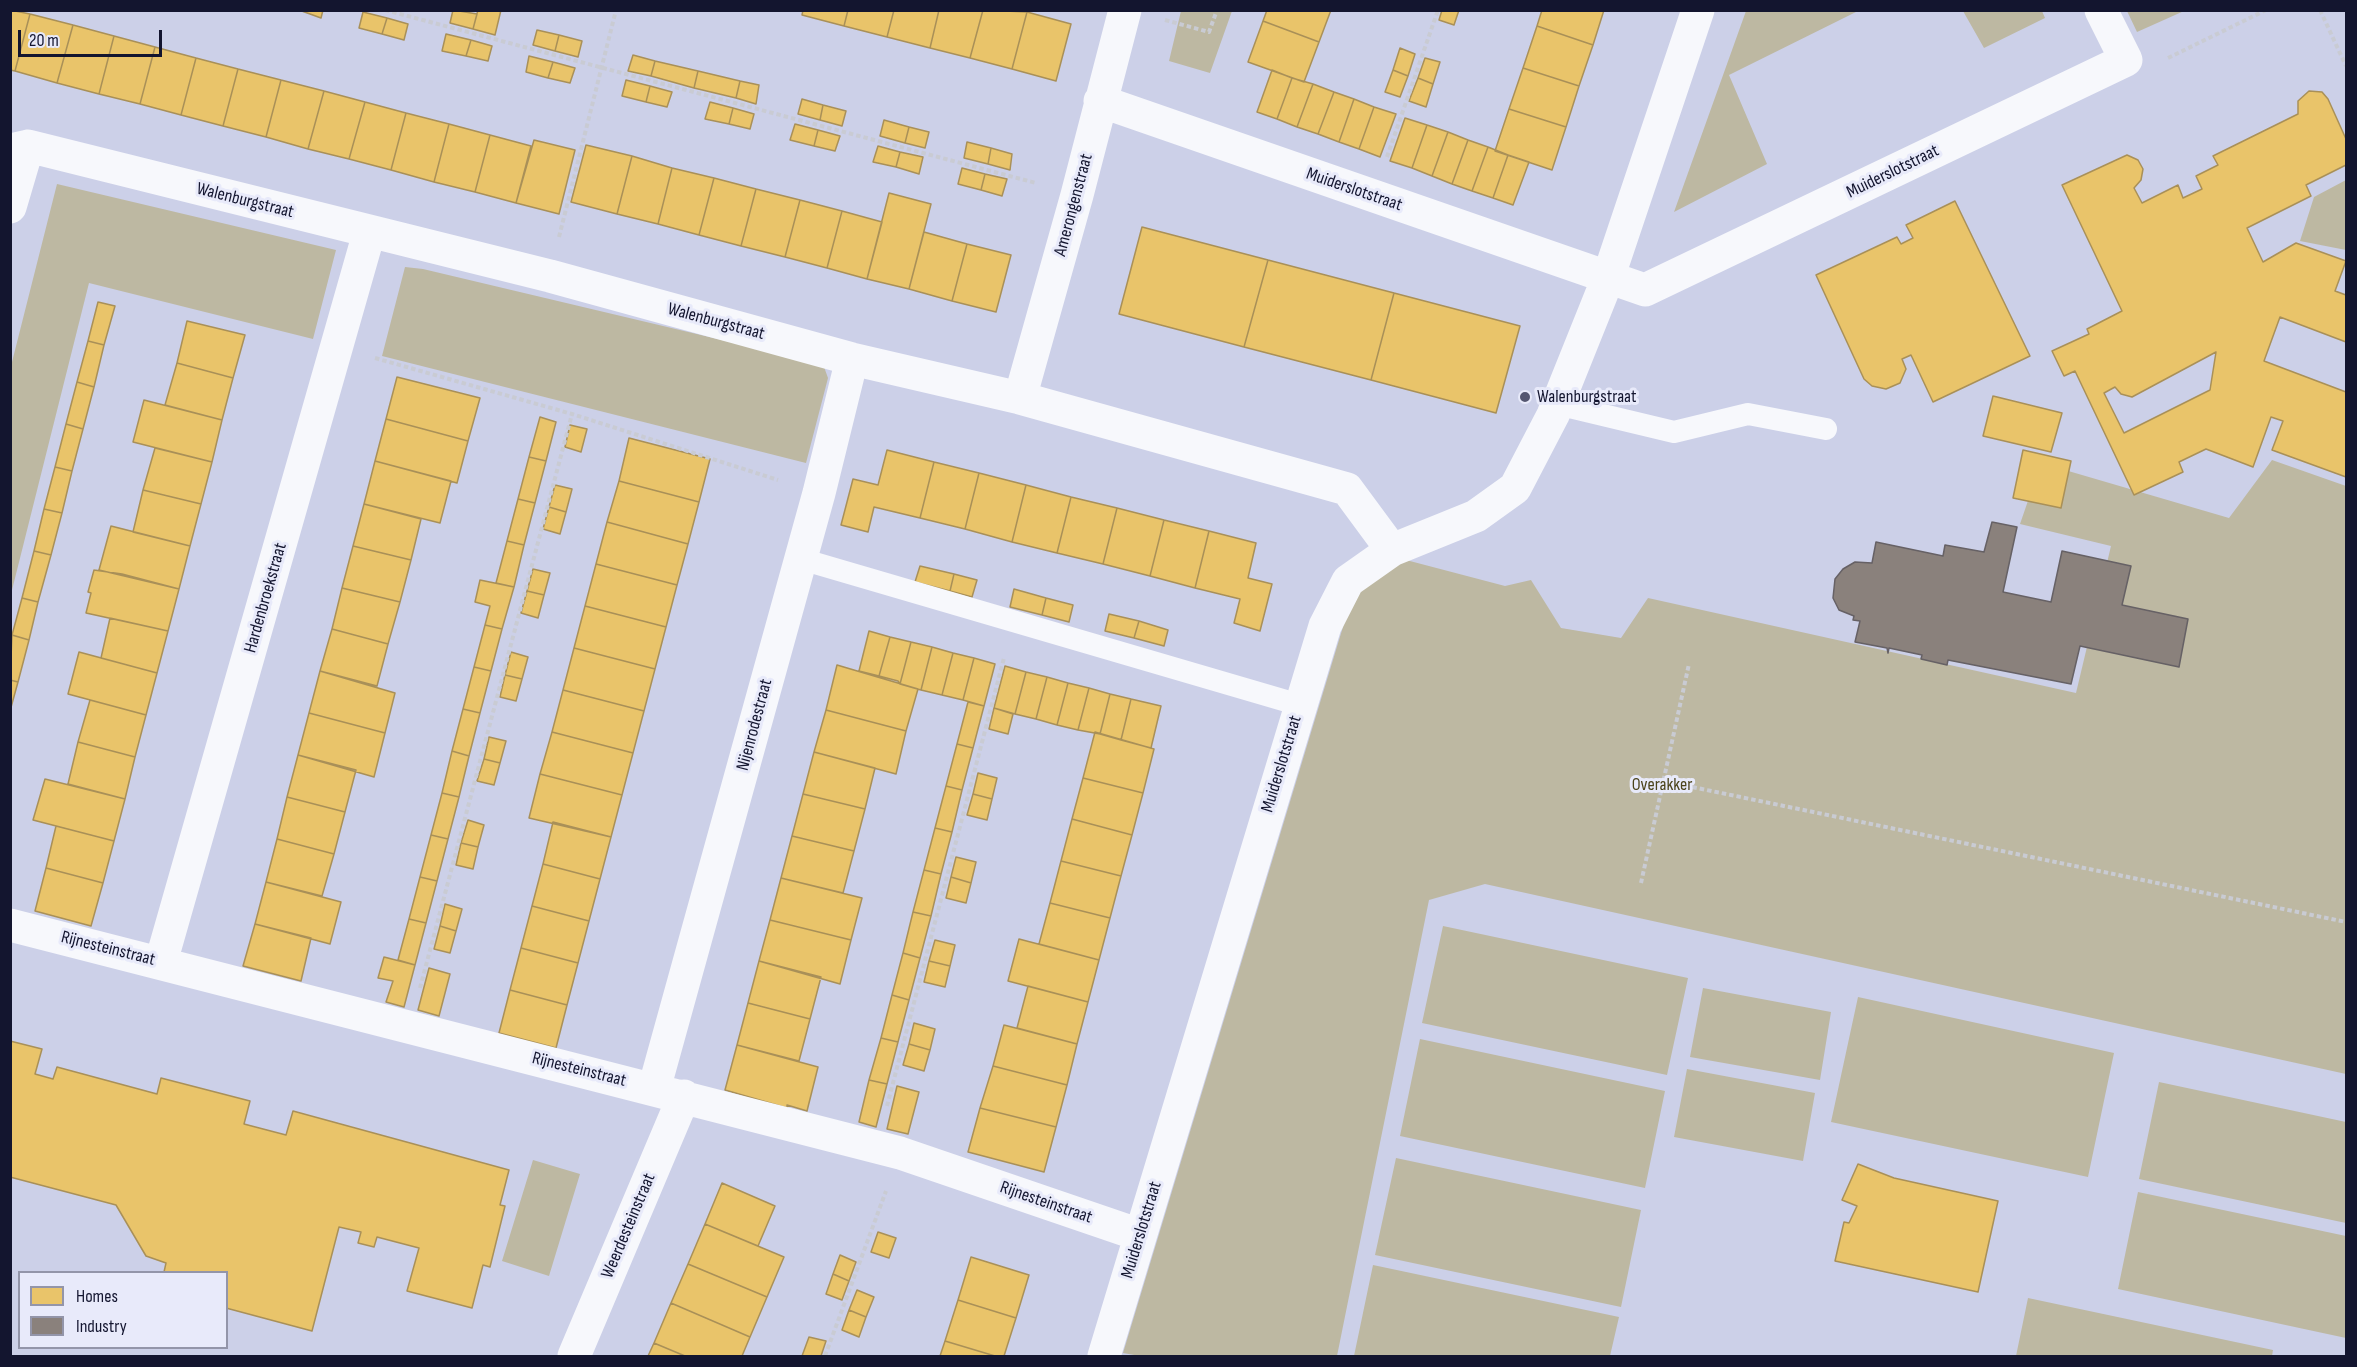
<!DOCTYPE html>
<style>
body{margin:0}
#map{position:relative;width:2357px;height:1367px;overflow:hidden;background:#ccd0e8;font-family:"Sofia Sans Condensed",sans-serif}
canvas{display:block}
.frame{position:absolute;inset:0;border:12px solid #13152f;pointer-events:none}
.legend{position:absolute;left:18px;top:1271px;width:210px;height:78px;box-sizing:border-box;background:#e8eafa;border:2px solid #9395a9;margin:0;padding:8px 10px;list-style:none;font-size:18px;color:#13152f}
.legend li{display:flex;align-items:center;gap:12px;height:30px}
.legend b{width:30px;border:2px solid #9395a9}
.scale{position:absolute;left:18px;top:30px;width:144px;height:27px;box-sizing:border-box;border:3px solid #13152f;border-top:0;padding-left:8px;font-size:18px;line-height:21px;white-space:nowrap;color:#13152f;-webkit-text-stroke:4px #e8eafa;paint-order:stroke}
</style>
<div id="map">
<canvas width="2357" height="1367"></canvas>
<div class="frame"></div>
<ul class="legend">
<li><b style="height:16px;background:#e9c46a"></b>Homes</li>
<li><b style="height:16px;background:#8a817c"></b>Industry</li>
</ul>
<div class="scale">20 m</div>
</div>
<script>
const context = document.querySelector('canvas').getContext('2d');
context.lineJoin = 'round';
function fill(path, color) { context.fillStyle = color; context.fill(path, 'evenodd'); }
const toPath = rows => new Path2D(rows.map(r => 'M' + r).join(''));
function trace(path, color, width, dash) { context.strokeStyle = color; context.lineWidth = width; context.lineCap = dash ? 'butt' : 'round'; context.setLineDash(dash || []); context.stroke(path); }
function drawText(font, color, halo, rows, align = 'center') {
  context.font = font + ' "Sofia Sans Condensed",sans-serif'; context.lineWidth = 6; context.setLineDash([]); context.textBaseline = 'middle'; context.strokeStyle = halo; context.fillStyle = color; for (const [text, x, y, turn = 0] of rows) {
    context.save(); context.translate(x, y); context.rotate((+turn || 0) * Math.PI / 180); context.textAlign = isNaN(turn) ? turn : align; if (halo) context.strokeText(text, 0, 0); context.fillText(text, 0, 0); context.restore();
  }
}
const green = toPath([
 [1181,11,1232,11,1210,73,1169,61],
 [1746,11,1858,11,1729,75,1767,164,1674,212],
 [1963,11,2042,11,2045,18,1984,48],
 [2127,11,2184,11,2137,32],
 [2346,180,2346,250,2300,241,2314,197],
 [57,184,336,250,313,339,89,283,11,594,11,366],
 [405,267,423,269,823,364,828,378,806,463,382,356],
 [2272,460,2346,486,2346,1074,1485,884,1429,900,1337,1356,1140,1356,1123,1353,1359,574,1387,555,1505,586,1531,580,1561,628,1621,638,1648,598,2076,693,2111,546,2020,524,2041,463,2229,518],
 [1443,926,1688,978,1667,1075,1422,1023],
 [1703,988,1831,1012,1820,1080,1690,1057],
 [1858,997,2114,1053,2088,1177,1831,1122],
 [1420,1039,1665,1091,1645,1188,1400,1136],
 [1687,1069,1815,1093,1803,1161,1674,1137],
 [2159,1082,2346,1122,2346,1223,2139,1179],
 [1396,1158,1641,1210,1621,1307,1375,1255],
 [533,1160,580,1174,549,1276,502,1261],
 [2138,1192,2346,1236,2346,1338,2118,1289],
 [1373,1265,1619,1317,1610,1356,1354,1356],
 [2028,1298,2273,1350,2272,1356,2016,1356]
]);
const homes = toPath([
 [10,10,30,14,15,71,10,70,10,10],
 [299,10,323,10,321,18,299,10],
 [453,10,477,14,473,29,450,23,453,10],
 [478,10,501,10,495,35,473,29,478,10],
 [803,10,848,10,844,26,802,15,803,10],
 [848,10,894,10,887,37,844,26,848,10],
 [894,10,939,10,930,48,887,37,894,10],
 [939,10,983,10,970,58,930,48,939,10],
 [983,10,1027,12,1012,69,970,58,983,10],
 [1267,10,1331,10,1319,42,1263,21,1267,10],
 [1442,10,1459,10,1454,25,1439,20,1442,10],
 [1542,10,1604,10,1593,45,1537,26,1542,10],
 [363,12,387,18,382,34,359,28,363,12],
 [1027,12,1071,24,1056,81,1012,69,1027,12],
 [30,14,73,25,57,83,15,71,30,14],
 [387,18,408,24,404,40,382,34,387,18],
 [1263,21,1319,42,1304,82,1248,62,1263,21],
 [73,25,114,36,99,94,57,83,73,25],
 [1537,26,1593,45,1579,86,1523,68,1537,26],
 [537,30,559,35,555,51,533,45,537,30],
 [446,34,471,40,466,56,442,51,446,34],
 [559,35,582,41,578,57,555,51,559,35],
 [114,36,155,47,140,104,99,94,114,36],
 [471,40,492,46,488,61,466,56,471,40],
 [155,47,196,58,181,115,140,104,155,47],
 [1400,48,1415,54,1408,76,1393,70,1400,48],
 [633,55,655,61,651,76,628,71,633,55],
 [529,56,553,62,548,78,526,72,529,56],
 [196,58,238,69,223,126,181,115,196,58],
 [1425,58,1440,62,1433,84,1418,78,1425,58],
 [655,61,698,71,694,88,651,76,655,61],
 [553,62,575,68,570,83,548,78,553,62],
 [1523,68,1579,86,1566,127,1509,109,1523,68],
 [238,69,281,80,266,137,223,126,238,69],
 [1272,70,1292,78,1277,119,1257,112,1272,70],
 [1393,70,1408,76,1400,97,1385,92,1393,70],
 [698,71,740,81,736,98,694,88,698,71],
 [1292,78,1313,84,1297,127,1277,119,1292,78],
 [1418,78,1433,84,1426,107,1409,101,1418,78],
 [281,80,324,91,308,149,266,137,281,80],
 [626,80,650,86,646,102,622,96,626,80],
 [740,81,759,85,756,104,736,98,740,81],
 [1313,84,1334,92,1318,134,1297,127,1313,84],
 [650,86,672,92,667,107,646,102,650,86],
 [324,91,365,102,349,159,308,149,324,91],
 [2309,91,2322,92,2328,99,2346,139,2346,165,2306,185,2311,196,2247,228,2263,262,2296,243,2346,261,2335,291,2346,295,2346,342,2280,317,2264,361,2346,392,2346,477,2272,450,2283,421,2271,417,2253,467,2206,449,2179,462,2183,472,2134,495,2075,371,2064,376,2052,351,2089,334,2087,329,2122,311,2062,185,2127,155,2138,160,2143,169,2141,180,2134,188,2142,203,2178,185,2183,198,2202,189,2196,176,2218,165,2213,156,2298,114,2298,101,2309,91],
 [2216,352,2210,390,2124,433,2104,393,2115,387,2121,394,2132,397,2216,352],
 [1334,92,1354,99,1339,142,1318,134,1334,92],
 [802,99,823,105,820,120,798,114,802,99],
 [1354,99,1374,107,1359,149,1339,142,1354,99],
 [365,102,406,113,391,170,349,159,365,102],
 [710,102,733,108,729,124,705,119,710,102],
 [823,105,846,111,842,126,820,120,823,105],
 [1374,107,1396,114,1380,157,1359,149,1374,107],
 [733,108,754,114,750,129,729,124,733,108],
 [1509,109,1566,127,1552,170,1495,151,1509,109],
 [406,113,449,124,434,182,391,170,406,113],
 [1405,118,1427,125,1412,168,1390,161,1405,118],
 [884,120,909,127,905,143,880,136,884,120],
 [449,124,490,135,475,192,434,182,449,124],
 [795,124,818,130,814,146,790,140,795,124],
 [1427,125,1448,132,1432,176,1412,168,1427,125],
 [909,127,929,132,925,148,905,143,909,127],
 [818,130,840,136,835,151,814,146,818,130],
 [1448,132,1468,140,1452,184,1432,176,1448,132],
 [490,135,531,146,516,203,475,192,490,135],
 [534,140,575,150,559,214,516,203,534,140],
 [1468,140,1488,147,1472,191,1452,184,1468,140],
 [967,142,991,148,988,164,964,158,967,142],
 [586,145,632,156,617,214,571,202,586,145],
 [878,146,900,152,896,167,873,162,878,146],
 [1488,147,1508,155,1493,198,1472,191,1488,147],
 [991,148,1012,154,1010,170,988,164,991,148],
 [900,152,923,157,919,174,896,167,900,152],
 [1508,155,1529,162,1513,205,1493,198,1508,155],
 [632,156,672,168,658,224,617,214,632,156],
 [672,168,714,178,699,235,658,224,672,168],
 [962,168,985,174,981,190,958,184,962,168],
 [985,174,1007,179,1002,196,981,190,985,174],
 [714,178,756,189,741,246,699,235,714,178],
 [756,189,800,200,785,257,741,246,756,189],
 [889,193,931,204,909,289,867,279,889,193],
 [800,200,842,211,827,268,785,257,800,200],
 [1955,201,2030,356,1933,402,1911,355,1902,359,1906,369,1900,383,1886,389,1872,386,1864,379,1816,275,1897,237,1901,244,1913,238,1906,225,1955,201],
 [842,211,882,222,867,279,827,268,842,211],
 [1142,227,1268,260,1244,347,1119,314,1142,227],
 [924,232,967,244,952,301,909,289,924,232],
 [967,244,1011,255,996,312,952,301,967,244],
 [1268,260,1394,293,1371,380,1244,347,1268,260],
 [1394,293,1520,326,1496,413,1371,380,1394,293],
 [98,302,115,306,104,345,88,341,98,302],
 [187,321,245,335,233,378,177,363,187,321],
 [88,341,104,345,94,387,77,382,88,341],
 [177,363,233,378,222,420,165,405,177,363],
 [397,377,480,398,468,441,386,419,397,377],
 [77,382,94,387,83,429,66,424,77,382],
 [1993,396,2062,413,2051,452,1983,436,1993,396],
 [144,400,222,420,212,462,133,442,144,400],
 [540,417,556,422,546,461,529,457,540,417],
 [386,419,468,441,457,483,375,461,386,419],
 [66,424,83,429,72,471,55,467,66,424],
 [570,425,587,429,581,452,565,447,570,425],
 [629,438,710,459,699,502,619,481,629,438],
 [155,448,212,462,201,504,143,490,155,448],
 [887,450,934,462,920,518,874,507,868,532,841,525,853,479,878,485,887,450],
 [2023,450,2071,461,2061,508,2013,498,2023,450],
 [529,457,546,461,535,503,518,499,529,457],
 [375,461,451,481,440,523,364,504,375,461],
 [934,462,979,473,965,529,920,518,934,462],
 [55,467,72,471,62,513,44,509,55,467],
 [979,473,1026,485,1012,542,965,529,979,473],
 [619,481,699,502,688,544,607,522,619,481],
 [555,485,572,489,566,512,549,507,555,485],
 [1026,485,1071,497,1057,553,1012,542,1026,485],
 [143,490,201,504,190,546,133,532,143,490],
 [1071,497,1117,508,1103,564,1057,553,1071,497],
 [518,499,535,503,524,545,507,541,518,499],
 [364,504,421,519,411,560,353,546,364,504],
 [549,507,566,512,560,534,543,529,549,507],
 [1117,508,1164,520,1150,576,1103,564,1117,508],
 [44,509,62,513,51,555,34,551,44,509],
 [1164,520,1209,531,1195,588,1150,576,1164,520],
 [607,522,688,544,677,585,596,564,607,522],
 [111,526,190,546,179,589,99,570,111,526],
 [1209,531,1256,543,1248,578,1272,584,1260,631,1234,623,1240,599,1195,588,1209,531],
 [507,541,524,545,514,587,496,583,507,541],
 [353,546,411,560,400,602,342,588,353,546],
 [34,551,51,555,38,602,22,598,34,551],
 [596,564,677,585,666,627,585,606,596,564],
 [920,566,954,574,950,591,915,582,920,566],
 [533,569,550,573,544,595,527,591,533,569],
 [94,570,122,574,179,589,168,631,86,613,91,593,88,592,94,570],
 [954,574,977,580,972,597,950,591,954,574],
 [480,580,514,587,502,629,485,625,490,606,475,602,480,580],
 [342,588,400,602,388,644,332,629,342,588],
 [1014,589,1046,598,1042,615,1010,607,1014,589],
 [527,591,544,595,538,618,521,613,527,591],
 [22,598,38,602,29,640,12,635,22,598],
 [1046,598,1073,605,1069,622,1042,615,1046,598],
 [585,606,666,627,655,669,574,648,585,606],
 [1109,614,1139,621,1134,638,1105,631,1109,614],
 [110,618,168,631,157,673,101,658,110,618],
 [1139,621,1168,630,1164,646,1134,638,1139,621],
 [485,625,502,629,491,671,474,667,485,625],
 [332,629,388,644,377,686,320,671,332,629],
 [869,631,890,637,879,676,859,671,869,631],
 [12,635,29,640,18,682,10,680,12,635],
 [890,637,911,642,900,684,898,681,879,676,890,637],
 [911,642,932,647,921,690,900,684,911,642],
 [932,647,953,653,942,695,921,690,932,647],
 [574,648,655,669,644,711,563,690,574,648],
 [79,652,157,673,146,715,68,694,79,652],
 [511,652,528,657,522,679,505,675,511,652],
 [953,653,974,658,963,700,942,695,953,653],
 [974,658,995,664,984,706,963,700,974,658],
 [837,665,918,689,906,731,826,710,837,665],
 [1005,666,1026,672,1015,714,994,708,1005,666],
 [474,667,491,671,480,713,463,709,474,667],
 [320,671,395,693,385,733,309,713,320,671],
 [1026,672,1047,677,1036,719,1015,714,1026,672],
 [505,675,522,679,516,701,500,697,505,675],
 [1047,677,1068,683,1057,725,1036,719,1047,677],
 [10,680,18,682,10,711,10,680],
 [1068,683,1089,688,1078,730,1057,725,1068,683],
 [1089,688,1110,694,1100,734,1078,730,1089,688],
 [563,690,644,711,633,753,552,732,563,690],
 [1110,694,1131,699,1121,740,1100,734,1110,694],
 [1131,699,1161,706,1151,748,1121,740,1131,699],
 [90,700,146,715,135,757,78,742,90,700],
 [968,702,984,706,973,748,957,744,968,702],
 [994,708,1013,714,1008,734,989,729,994,708],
 [463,709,480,713,469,756,452,751,463,709],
 [826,710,906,731,896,774,814,752,826,710],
 [309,713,385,733,374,777,298,755,309,713],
 [552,732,633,753,622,795,540,774,552,732],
 [1095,732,1154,749,1143,793,1083,778,1095,732],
 [489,737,506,741,500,763,484,759,489,737],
 [78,742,135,757,125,799,68,784,78,742],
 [957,744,973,748,962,790,946,786,957,744],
 [452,751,469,756,459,797,442,793,452,751],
 [814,752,875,768,865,809,803,794,814,752],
 [298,755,356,770,345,812,287,797,298,755],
 [484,759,500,763,494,785,477,781,484,759],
 [978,773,997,778,992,799,973,794,978,773],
 [540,774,622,795,611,837,529,818,540,774],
 [1083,778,1143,793,1132,835,1072,819,1083,778],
 [45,779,125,799,114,841,33,820,45,779],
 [946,786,962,790,952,832,935,828,946,786],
 [442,793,459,797,448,839,431,835,442,793],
 [803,794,865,809,854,851,792,836,803,794],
 [973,794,992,799,987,820,967,815,973,794],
 [287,797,345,812,334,854,277,839,287,797],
 [1072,819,1132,835,1121,876,1061,861,1072,819],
 [468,820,484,825,478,847,461,843,468,820],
 [553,822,611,837,600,879,543,864,553,822],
 [56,826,114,841,103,883,46,868,56,826],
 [935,828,952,832,941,874,924,870,935,828],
 [431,835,448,839,437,881,420,877,431,835],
 [792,836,854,851,843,893,781,878,792,836],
 [277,839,334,854,322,896,266,882,277,839],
 [461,843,478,847,473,869,456,865,461,843],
 [956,857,976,862,971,883,951,877,956,857],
 [1061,861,1121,876,1110,918,1050,903,1061,861],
 [543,864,600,879,589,921,532,906,543,864],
 [46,868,103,883,91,926,35,911,46,868],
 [924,870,941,874,931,916,913,912,924,870],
 [420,877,437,881,426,923,409,919,420,877],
 [951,877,971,883,966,903,946,898,951,877],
 [781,878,862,898,851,940,770,920,781,878],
 [266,882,341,902,330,944,255,924,266,882],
 [1050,903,1110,918,1099,960,1039,944,1050,903],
 [445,904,462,909,456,931,440,926,445,904],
 [532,906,589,921,578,963,521,948,532,906],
 [913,912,931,916,920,958,903,953,913,912],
 [409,919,426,923,415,965,398,960,409,919],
 [770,920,851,940,840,984,759,961,770,920],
 [255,924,311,938,301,981,243,966,255,924],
 [440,926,456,931,450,953,434,949,440,926],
 [1019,939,1099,960,1088,1002,1008,981,1019,939],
 [935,940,955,945,950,966,929,961,935,940],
 [521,948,578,963,567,1005,510,990,521,948],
 [903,953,920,958,909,1000,892,995,903,953],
 [384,957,415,965,404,1007,386,1002,393,981,378,978,384,957],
 [759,961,821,977,810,1019,748,1003,759,961],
 [929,961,950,966,945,987,924,982,929,961],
 [429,968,450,974,439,1016,418,1010,429,968],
 [1028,986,1088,1002,1077,1044,1017,1028,1028,986],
 [510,990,567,1005,556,1048,499,1033,510,990],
 [892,995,909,1000,898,1042,881,1038,892,995],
 [748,1003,810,1019,799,1061,737,1045,748,1003],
 [914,1023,935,1029,930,1050,909,1044,914,1023],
 [1004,1025,1077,1044,1067,1085,993,1066,1004,1025],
 [881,1038,898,1042,887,1084,869,1080,881,1038],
 [10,1041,42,1049,35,1074,53,1079,57,1067,157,1094,161,1078,250,1101,244,1124,286,1135,293,1111,509,1170,500,1205,505,1206,490,1267,483,1265,472,1308,407,1291,419,1248,377,1237,374,1247,358,1243,361,1232,339,1227,312,1331,226,1308,226,1272,164,1272,166,1263,146,1256,116,1205,10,1177,10,1041],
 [909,1044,930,1050,924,1071,903,1065,909,1044],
 [737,1045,818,1067,807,1111,787,1105,787,1108,725,1090,737,1045],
 [993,1066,1067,1085,1056,1127,980,1108,993,1066],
 [869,1080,887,1084,876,1127,859,1122,869,1080],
 [897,1086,919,1092,908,1134,887,1129,897,1086],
 [980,1108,1056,1127,1044,1172,968,1152,980,1108],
 [1858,1164,1894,1178,1998,1201,1978,1292,1835,1261,1844,1222,1849,1223,1857,1206,1842,1200,1858,1164],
 [722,1183,775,1206,758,1246,705,1224,722,1183],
 [705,1224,784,1257,767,1297,688,1264,705,1224],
 [878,1232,896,1238,889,1258,871,1252,878,1232],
 [840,1255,856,1262,849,1281,833,1274,840,1255],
 [971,1257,1029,1275,1016,1318,958,1300,971,1257],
 [688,1264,767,1297,750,1337,671,1303,688,1264],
 [833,1274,849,1281,842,1300,826,1294,833,1274],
 [857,1290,874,1297,866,1317,849,1310,857,1290],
 [958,1300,1016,1318,1004,1356,995,1356,945,1341,958,1300],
 [671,1303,750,1337,742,1356,685,1356,654,1343,671,1303],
 [849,1310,866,1317,859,1337,842,1330,849,1310],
 [809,1337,826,1341,821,1356,802,1356,809,1337],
 [945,1341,995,1356,940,1356,945,1341],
 [654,1343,685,1356,648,1356,654,1343]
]);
const industry = toPath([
 [1992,522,2017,527,2003,592,2051,602,2062,551,2131,566,2122,605,2188,619,2179,667,2080,646,2071,684,1948,660,1947,665,1921,659,1922,655,1889,648,1888,653,1887,648,1855,642,1860,621,1853,620,1854,616,1839,610,1833,598,1835,579,1843,569,1855,562,1872,563,1876,542,1943,556,1945,545,1984,552,1992,522]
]);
const path = toPath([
 [385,10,1036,183],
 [2320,10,2346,66],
 [1165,20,1209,32,1217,10],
 [2168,58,2266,10],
 [1387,157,1438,10],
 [559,237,616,10],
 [375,358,572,414,778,480],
 [1663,781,2346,922],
 [1641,883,1689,664],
 [420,988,572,414],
 [887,1106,1004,658],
 [825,1356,886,1191]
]);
const lane = toPath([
 [1557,404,1674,432,1748,414,1826,429],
 [801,559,1300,705]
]);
const street = toPath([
 [1100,101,1645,290,2126,60,2101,10],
 [10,150,28,146,550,276,852,359,1020,398,1347,489,1392,550],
 [10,207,28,146],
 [1020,398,1077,195,1125,10],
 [10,925,900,1153,1140,1235],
 [161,962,369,233],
 [654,1089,819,493,852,359],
 [574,1356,684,1096],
 [1104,1356,1325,626,1348,581,1392,550,1476,516,1515,488,1553,415,1608,278,1698,10]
]);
const markers = [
 [1525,397,6,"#545670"]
];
const streetNames = [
 ["Muiderslotstraat",1893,172,-26],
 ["Muiderslotstraat",1354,190,19],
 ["Walenburgstraat",245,201,14],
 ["Amerongenstraat",1074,205,-75],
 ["Walenburgstraat",716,322,15],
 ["Hardenbroekstraat",266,598,-74],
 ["Nijenrodestraat",755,725,-75],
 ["Muiderslotstraat",1282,764,-73],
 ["Rijnesteinstraat",108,949,14],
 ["Rijnesteinstraat",579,1070,14],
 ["Rijnesteinstraat",1046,1203,19],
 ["Weerdesteinstraat",629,1226,-67],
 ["Muiderslotstraat",1142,1230,-73]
];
const poiNames = [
 ["Walenburgstraat",1537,397]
];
const parkNames = [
 ["Overakker",1662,785]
];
fill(green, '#bdb8a2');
fill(homes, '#e9c46a');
trace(homes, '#a99058', 1.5);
fill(industry, '#8a817c');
trace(industry, '#666165', 1.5);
trace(path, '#c9cbd3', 4, [4.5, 3]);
trace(lane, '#f7f8fc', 22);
trace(street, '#f7f8fc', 33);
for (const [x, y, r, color] of markers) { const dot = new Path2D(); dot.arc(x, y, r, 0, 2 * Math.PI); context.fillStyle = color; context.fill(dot); trace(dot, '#e8eafa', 2); }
drawText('18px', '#13152f', '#e8eafa', streetNames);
drawText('18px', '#13152f', '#e8eafa', poiNames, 'left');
drawText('18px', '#4b431b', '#e8eafa', parkNames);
</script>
